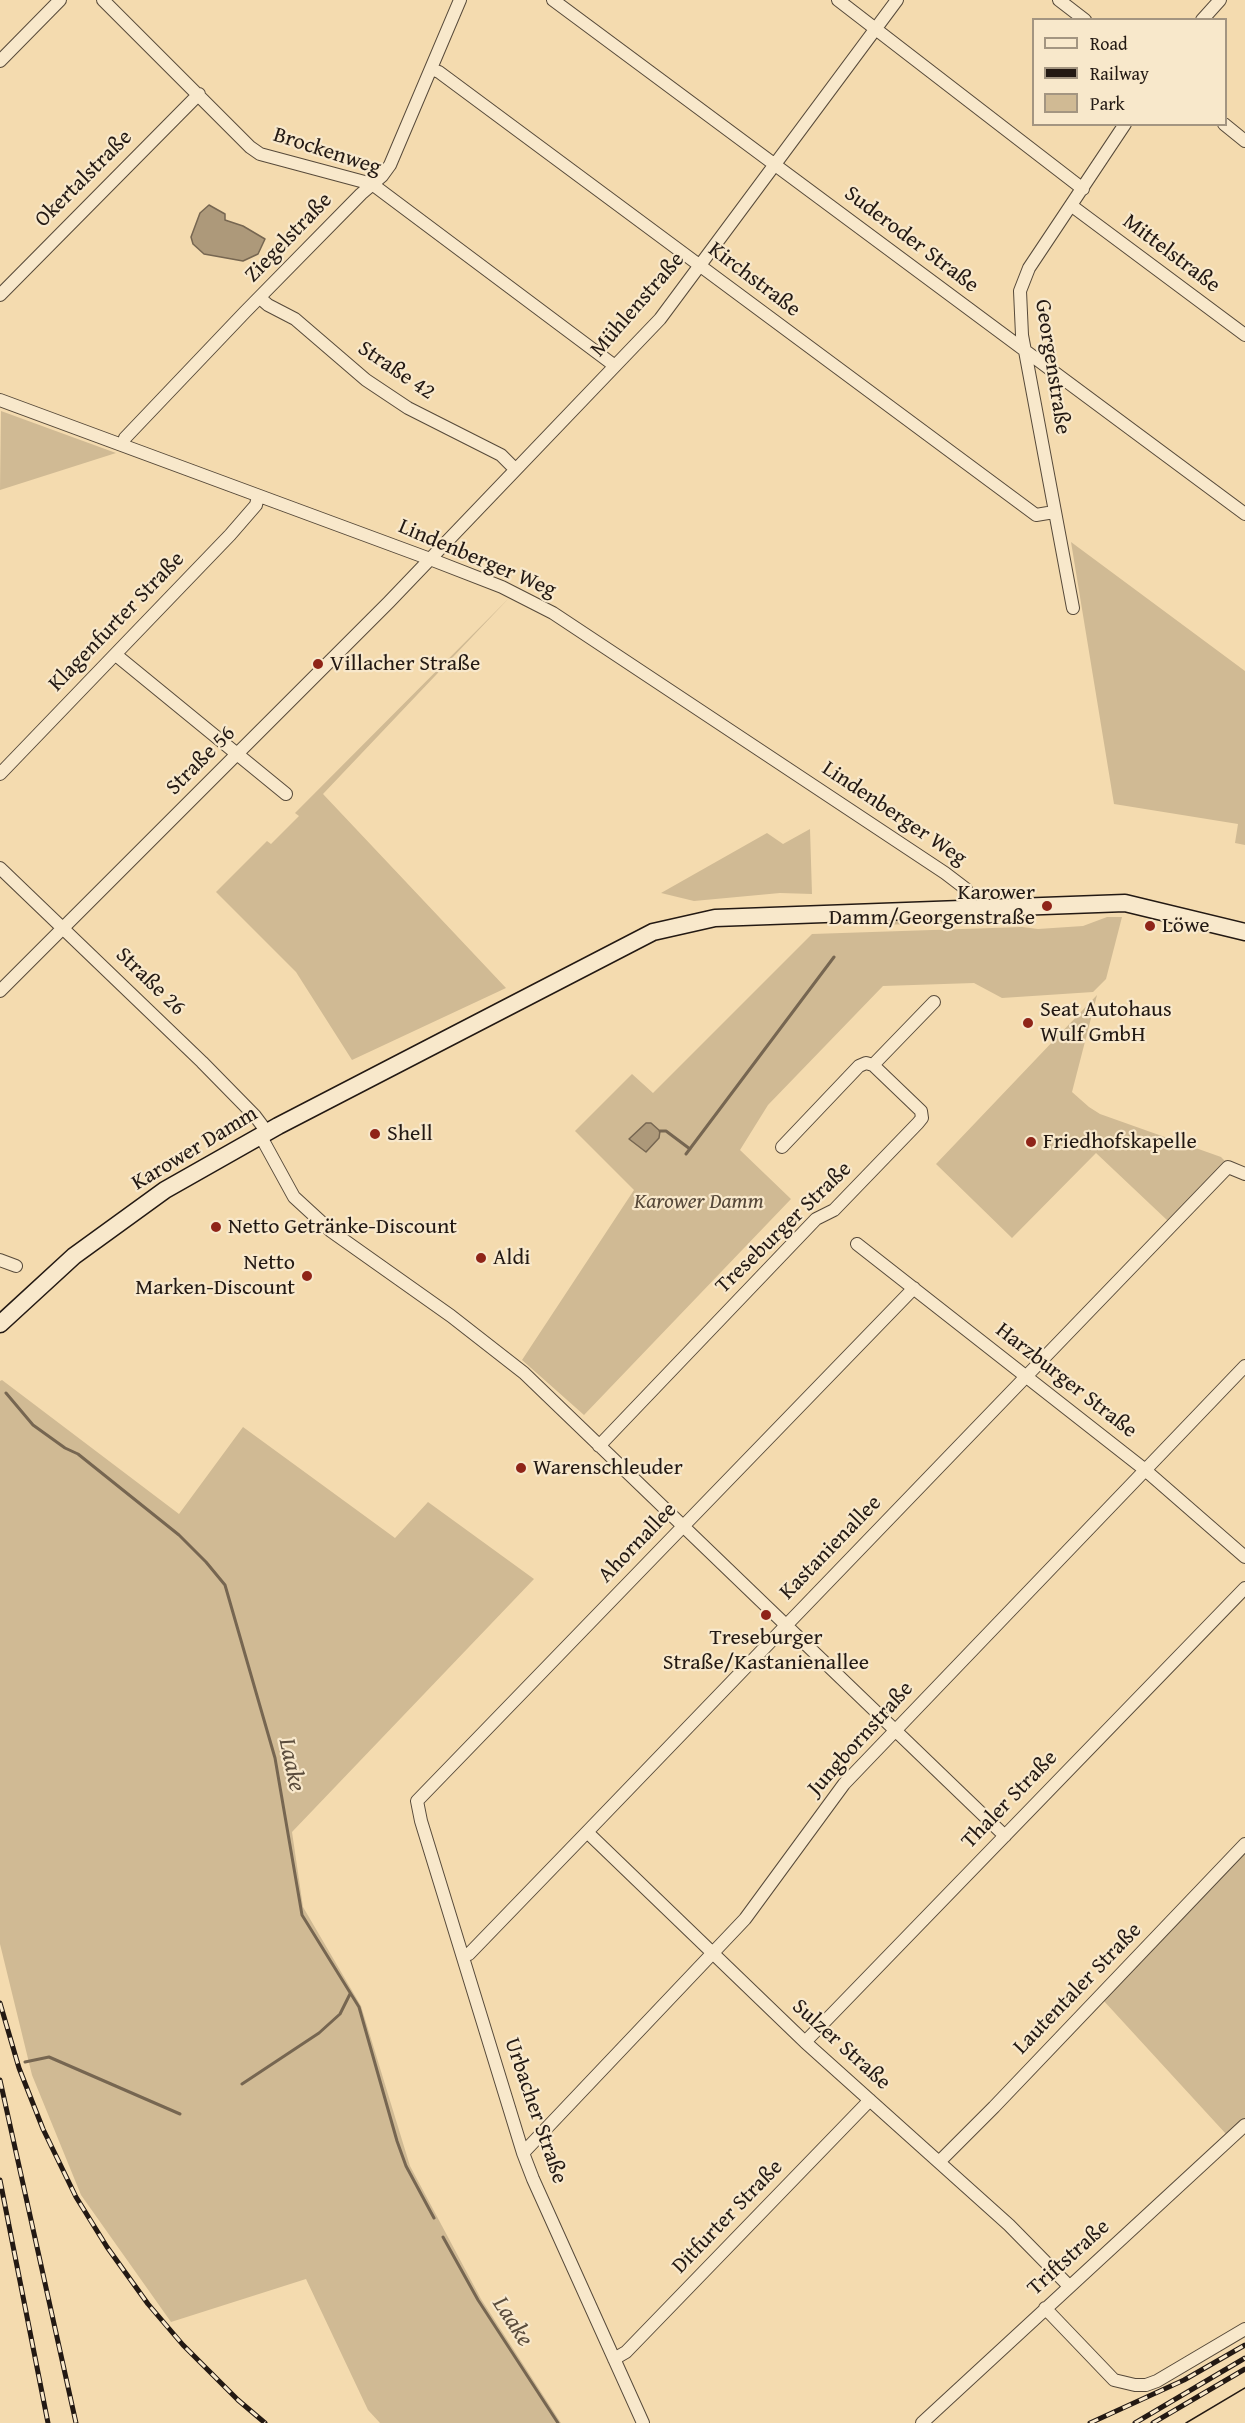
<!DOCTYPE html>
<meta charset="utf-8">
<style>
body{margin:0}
#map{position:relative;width:1245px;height:2423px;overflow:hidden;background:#f4dbaf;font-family:"Gentium Book Plus",serif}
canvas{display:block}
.legend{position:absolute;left:1032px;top:18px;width:195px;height:108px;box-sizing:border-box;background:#f8e8cb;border:2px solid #a39581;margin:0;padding:8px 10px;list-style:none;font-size:18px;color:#231913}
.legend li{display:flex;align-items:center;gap:12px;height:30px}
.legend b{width:30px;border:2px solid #a39581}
</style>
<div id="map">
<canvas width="1245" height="2423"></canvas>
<ul class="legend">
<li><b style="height:8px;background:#f8e8cb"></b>Road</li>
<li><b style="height:8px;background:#231913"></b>Railway</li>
<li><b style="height:16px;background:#d0ba94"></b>Park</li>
</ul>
</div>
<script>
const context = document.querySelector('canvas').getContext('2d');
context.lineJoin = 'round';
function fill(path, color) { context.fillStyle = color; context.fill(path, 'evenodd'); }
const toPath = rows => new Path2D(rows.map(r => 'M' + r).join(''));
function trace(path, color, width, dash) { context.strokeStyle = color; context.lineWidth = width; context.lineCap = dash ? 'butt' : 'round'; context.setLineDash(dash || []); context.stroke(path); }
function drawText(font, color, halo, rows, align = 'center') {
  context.font = font + ' "Gentium Book Plus",serif'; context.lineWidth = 4.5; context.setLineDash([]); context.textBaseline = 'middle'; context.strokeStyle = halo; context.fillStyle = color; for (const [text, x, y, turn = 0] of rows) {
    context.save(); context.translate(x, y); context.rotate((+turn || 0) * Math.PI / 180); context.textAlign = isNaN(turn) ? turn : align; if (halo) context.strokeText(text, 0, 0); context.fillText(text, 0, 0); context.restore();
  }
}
const green = toPath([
 [1,411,116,453,0,490],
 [1071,542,1245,671,1245,845,1235,843,1238,824,1114,804],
 [510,597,323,794,506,988,352,1060,296,972,216,892,267,841,271,844,299,816,295,813],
 [810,829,812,894,780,893,694,901,661,893,767,833,783,844],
 [1107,917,1122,917,1106,979,1093,992,1002,998,974,983,883,986,768,1105,740,1150,791,1199,584,1415,522,1360,634,1190,575,1131,632,1074,653,1093,812,934,1022,927,1038,929,1083,926],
 [965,919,967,922,882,925,883,921],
 [1097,995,1072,1092,1089,1107,1100,1114,1221,1157,1226,1162,1168,1221,1096,1153,1012,1238,936,1164],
 [2,1380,179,1514,243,1427,395,1538,428,1502,534,1579,292,1832,303,1907,361,2006,410,2166,481,2299,561,2423,380,2423,368,2410,306,2279,171,2322,81,2195,32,2075,0,1944,0,1381],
 [1245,1853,1245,2118,1226,2134,1103,2000]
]);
const water = toPath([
 [209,205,225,214,225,220,243,226,265,239,258,254,243,261,204,254,193,244,191,237,200,213,209,205],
 [646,1123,651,1123,660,1131,659,1138,646,1152,629,1139,646,1123]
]);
const stream = toPath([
 [660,1131,666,1131,690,1149],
 [686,1154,834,957],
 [6,1393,33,1425,65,1448,78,1454,179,1535,206,1562,225,1585,275,1758,302,1915,359,2007,397,2141,406,2166,434,2218],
 [25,2062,49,2057,180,2114],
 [242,2084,319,2033,340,2014,350,1994],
 [443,2237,478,2300,558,2423]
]);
const street = toPath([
 [103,0,250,147,260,154,372,184,615,366],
 [553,0,1245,514],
 [838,0,1083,189],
 [1059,0,1085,20],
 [1202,20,1220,0],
 [0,61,60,0],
 [431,69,439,72,1036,515,1054,512],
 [1224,124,1245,141],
 [1072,206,1245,335],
 [0,295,199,94],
 [260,298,268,305,295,319,366,380,408,408,501,455,515,469],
 [0,400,430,559,502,587,553,613,945,873,966,889,970,910],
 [122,445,125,438,245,312,361,194,382,176,390,165,460,0],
 [1073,608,1022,335,1020,291,1029,268,1125,124],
 [116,655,286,794],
 [0,774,230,535,256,505,258,496],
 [0,868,202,1062,255,1116,267,1132],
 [0,991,389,602,660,319,897,0],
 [873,1065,934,1002],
 [260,1135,294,1197,331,1231,451,1316,524,1373,1005,1836],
 [857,1244,1144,1469,1245,1557],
 [0,1260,16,1266],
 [599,1446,816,1219,834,1210,918,1123,922,1118,921,1111,873,1065,866,1063,859,1066,782,1147],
 [587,1832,805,2042,1009,2225,1069,2286],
 [463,1956,469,1954,587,1832,1228,1167,1245,1174],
 [805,2042,1245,1588],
 [523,2153,745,1919,844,1784,1245,1366],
 [940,2161,994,2107,1245,1844],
 [1045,2308,1114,2380,1135,2385,1146,2385,1157,2381,1245,2329],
 [614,2359,626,2352,870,2100],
 [643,2423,533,2179,523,2153,421,1821,417,1801,914,1288],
 [922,2423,1245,2125]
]);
const secondary = toPath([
 [0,1324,74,1256,165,1190,278,1126,653,932,715,918,1125,903,1245,932]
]);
const tram = toPath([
 [1186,2423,1245,2388]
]);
const rail = toPath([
 [0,2003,19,2068,43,2129,76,2197,107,2247,148,2304,183,2345,238,2400,265,2423],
 [0,2080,76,2423],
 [0,2180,48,2423],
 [1090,2423,1184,2380,1245,2345],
 [1135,2423,1245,2358],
 [1153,2423,1245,2369]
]);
const markers = [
 [318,664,6,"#8f2418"],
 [1047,906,6,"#8f2418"],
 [1150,926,6,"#8f2418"],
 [1028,1023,6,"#8f2418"],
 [375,1134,6,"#8f2418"],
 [1031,1142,6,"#8f2418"],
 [216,1227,6,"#8f2418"],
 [481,1258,6,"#8f2418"],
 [307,1276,6,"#8f2418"],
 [521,1468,6,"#8f2418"],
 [766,1615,6,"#8f2418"]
];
const streetNames = [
 ["Brockenweg",327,152,18],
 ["Okertalstraße",84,179,-45],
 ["Ziegelstraße",289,238,-46],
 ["Suderoder Straße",911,240,37],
 ["Mittelstraße",1171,254,37],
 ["Kirchstraße",754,280,37],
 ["Mühlenstraße",638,305,-49],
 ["Georgenstraße",1052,367,81],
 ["Straße 42",396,371,34],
 ["Lindenberger Weg",477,559,23],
 ["Klagenfurter Straße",117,622,-46],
 ["Straße 56",201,761,-45],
 ["Lindenberger Weg",894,814,34],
 ["Straße 26",150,982,44],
 ["Karower Damm",195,1149,-31],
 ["Treseburger Straße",784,1228,-44],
 ["Harzburger Straße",1066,1381,38],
 ["Ahornallee",638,1543,-46],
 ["Kastanienallee",831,1548,-46],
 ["Jungbornstraße",861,1739,-48],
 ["Thaler Straße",1010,1800,-46],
 ["Lautentaler Straße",1078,1989,-46],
 ["Sulzer Straße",841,2045,42],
 ["Urbacher Straße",535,2111,71],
 ["Ditfurter Straße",728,2217,-46],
 ["Triftstraße",1069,2258,-42]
];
const poiNames = [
 ["Villacher Straße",330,664],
 ["Karower",1035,893,"right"],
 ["Damm/Georgenstraße",1035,918,"right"],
 ["Löwe",1162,926],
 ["Seat Autohaus",1040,1010],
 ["Wulf GmbH",1040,1035],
 ["Shell",387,1134],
 ["Friedhofskapelle",1043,1142],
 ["Netto Getränke-Discount",228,1227],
 ["Aldi",493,1258],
 ["Netto",295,1263,"right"],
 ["Marken-Discount",295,1288,"right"],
 ["Warenschleuder",533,1468],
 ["Treseburger",766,1638,"center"],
 ["Straße/Kastanienallee",766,1663,"center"]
];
const parkNames = [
 ["Karower Damm",699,1202]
];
const waterNames = [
 ["Laake",291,1765,78],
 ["Laake",512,2322,57]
];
fill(green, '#d0ba94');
fill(water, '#ad997a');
trace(water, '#766651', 1.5);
trace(stream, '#766651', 3);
trace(street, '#574a3a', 14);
trace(secondary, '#231913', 19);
trace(street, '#f8e8cb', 12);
trace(secondary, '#f8e8cb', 16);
trace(tram, '#231913', 1.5);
trace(rail, '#231913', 5);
trace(rail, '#f8e8cb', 3, [9]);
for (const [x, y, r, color] of markers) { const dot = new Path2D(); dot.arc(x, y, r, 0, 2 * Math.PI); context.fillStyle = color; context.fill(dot); trace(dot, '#f8e8cb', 2); }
drawText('22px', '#231913', '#f8e8cb', streetNames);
drawText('22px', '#231913', '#f8e8cb', poiNames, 'left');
drawText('italic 22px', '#57493a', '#f8e8cb', parkNames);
drawText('italic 24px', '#5a4c3c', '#f8e8cb', waterNames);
</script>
